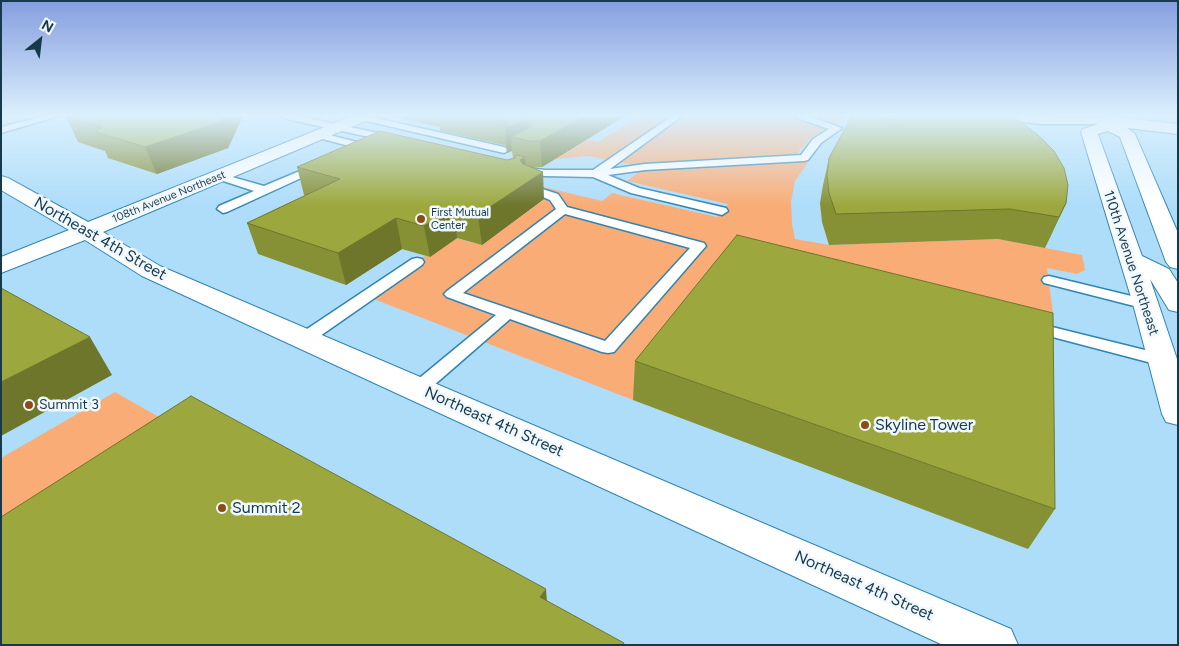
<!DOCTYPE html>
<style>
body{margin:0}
#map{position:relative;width:1179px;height:646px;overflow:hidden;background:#aeddfa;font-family:Figtree,sans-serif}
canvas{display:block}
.frame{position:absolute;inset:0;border:2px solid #16394c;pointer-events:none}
.north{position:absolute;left:15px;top:15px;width:50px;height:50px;-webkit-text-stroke:4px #f0f8fd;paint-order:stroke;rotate:29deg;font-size:14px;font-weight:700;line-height:20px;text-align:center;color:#16394c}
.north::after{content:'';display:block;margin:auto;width:18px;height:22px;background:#16394c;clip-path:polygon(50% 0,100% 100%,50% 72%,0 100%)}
</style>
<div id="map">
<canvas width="1179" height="646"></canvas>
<div class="frame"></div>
<div class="north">N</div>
</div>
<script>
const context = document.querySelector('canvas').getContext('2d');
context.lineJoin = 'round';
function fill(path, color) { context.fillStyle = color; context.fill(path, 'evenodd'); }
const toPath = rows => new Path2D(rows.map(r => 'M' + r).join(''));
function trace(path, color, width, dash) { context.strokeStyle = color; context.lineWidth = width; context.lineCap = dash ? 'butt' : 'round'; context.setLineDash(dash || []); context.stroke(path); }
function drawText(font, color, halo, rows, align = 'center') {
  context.font = font + ' Figtree,sans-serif'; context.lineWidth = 5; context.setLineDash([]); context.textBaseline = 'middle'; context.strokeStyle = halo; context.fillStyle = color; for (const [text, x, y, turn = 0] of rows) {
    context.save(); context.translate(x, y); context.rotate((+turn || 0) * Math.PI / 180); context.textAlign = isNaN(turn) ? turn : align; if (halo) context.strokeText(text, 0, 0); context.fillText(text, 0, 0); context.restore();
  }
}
const green = toPath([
 [639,116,854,116,840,120,810,139,794,157,808,163,795,181,791,202,792,224,795,239,829,245,998,239,1082,255,1085,270,1077,274,1047,268,1053,313,860,266,668,352,633,400,366,296,425,256,430,257,456,238,482,245,546,198,535,185,602,201,612,193,717,217,728,204,627,181,645,167,588,156,547,160,568,148,572,149,587,140,598,142],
 [115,392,178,428,1,546,1,458]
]);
const service = toPath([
 [45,116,59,116,1,133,1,127,45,116],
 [282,116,298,116,392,136,397,139,392,142,287,119,282,116],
 [357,116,367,116,504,147,509,150,504,153,358,119,357,116],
 [672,116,682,116,610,169,645,164,801,155,813,139,829,129,797,118,796,116,808,116,842,128,821,143,808,160,804,161,645,170,608,175,639,188,726,208,728,211,722,215,631,193,593,177,545,176,521,173,516,170,521,167,545,170,593,170,672,116],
 [998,116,1108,118,1113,121,1108,124,1040,124,1003,119,998,116],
 [318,132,376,147,377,149,372,152,315,137,313,135,318,132],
 [319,163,323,164,324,166,323,168,227,212,223,213,217,209,219,206,254,191,214,178,212,176,214,174,218,173,264,186,319,163],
 [530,185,558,194,567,207,704,243,706,246,614,352,608,353,602,352,510,319,425,393,418,395,411,393,409,389,411,385,496,315,447,297,444,294,447,291,556,209,550,200,526,190,524,188,530,185],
 [565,214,690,248,605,341,463,293,565,214],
 [417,258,422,259,424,262,422,265,310,343,298,343,296,339,298,335,412,259,417,258],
 [1049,276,1152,301,1154,304,1152,307,1146,309,1044,283,1042,280,1044,277,1049,276],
 [1032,322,1169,356,1172,360,1169,364,1163,366,1026,330,1024,327,1026,324,1032,322]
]);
const tertiary = toPath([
 [1108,116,1178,124,1178,134,1127,128,1135,134,1178,233,1178,269,1170,267,1166,262,1120,137,1108,131,1098,134,1142,256,1169,269,1178,283,1178,312,1169,310,1150,279,1178,362,1178,425,1166,422,1162,414,1133,304,1081,132,1083,129,1102,123,1100,121,1102,118,1108,116]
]);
const secondary = toPath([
 [352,116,373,116,370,119,103,232,160,266,1011,629,1018,645,943,645,142,276,85,240,1,273,1,257,69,230,1,190,1,176,8,178,88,222,352,116]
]);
const wall = toPath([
 [67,116,243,116,228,148,157,174,108,158,105,151,78,142,66,117],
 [390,116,625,116,542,167,531,167,544,199,482,245,457,238,430,257,402,249,346,285,258,254,247,223,306,195,304,195,297,167,507,160,513,158,512,151,507,153,506,146,504,145,440,131,440,127],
 [897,120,1066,203,1045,248,998,239,829,245,822,222,820,203,823,185,829,158],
 [635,361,1055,509,1028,549,633,400]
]);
const shadedWall = toPath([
 [223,116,243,116,228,148,157,174,145,147],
 [585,116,625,116,542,167,540,141],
 [528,119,529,143,529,141,511,137,512,151,507,153,505,128],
 [525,157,527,182,543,172,544,199,482,245,478,215,520,160],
 [1066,203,1045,248,1059,217],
 [453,208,457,238,430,257,424,226],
 [396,218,402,249,346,285,338,253],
 [90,337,112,375,1,436,1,382],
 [546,589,549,630,540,597]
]);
const building = toPath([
 [67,116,223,116,220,122,145,147,96,132,102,127,66,117,67,116],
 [480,116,585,116,540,141,529,141,511,137,532,126,534,122,528,119,505,128,509,124,502,120,480,116],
 [852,116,870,116,897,120,900,116,1011,116,1021,122,1039,136,1054,151,1064,168,1068,185,1066,203,1059,217,1010,209,836,214,829,193,827,175,829,158,852,116],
 [380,131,507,160,515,158,516,155,525,157,520,160,523,164,543,172,478,215,453,208,424,226,396,218,338,253,247,223,340,179,297,167,380,131],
 [737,235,1053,313,1055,509,635,361,737,235],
 [1,288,90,337,1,382,1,288],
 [191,396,546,589,540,597,624,643,623,645,1,645,1,517,191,396]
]);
const markers = [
 [421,219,5,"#8d4c16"],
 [29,405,5,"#8d4c16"],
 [865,425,5,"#8d4c16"],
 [222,508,5,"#8d4c16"]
];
const farStreetnames = [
 ["108th Avenue Northeast",169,197,-22]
];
const farPoinames = [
 ["First Mutual",431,213],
 ["Center",431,226]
];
const streetNames = [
 ["110th Avenue Northeast",1131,263,72]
];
const poiNames = [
 ["Summit 3",39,405]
];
const nearStreetnames = [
 ["Northeast 4th Street",100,239,30],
 ["Northeast 4th Street",494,422,24],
 ["Northeast 4th Street",864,586,24]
];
const nearPoinames = [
 ["Skyline Tower",875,425],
 ["Summit 2",232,508]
];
fill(green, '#faac76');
trace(service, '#2e85b2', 3);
trace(tertiary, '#2e85b2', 2);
trace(secondary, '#2e85b2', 2);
fill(service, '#fff');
fill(tertiary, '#fff');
fill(secondary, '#fff');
fill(wall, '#869034');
fill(shadedWall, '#6d762b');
fill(building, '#9ca83d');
trace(building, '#6d762b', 1);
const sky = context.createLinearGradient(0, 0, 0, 206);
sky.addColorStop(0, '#859ddf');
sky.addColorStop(0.56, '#dbf0fd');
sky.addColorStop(1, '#dbf0fd00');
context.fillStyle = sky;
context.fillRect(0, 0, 1179, 206);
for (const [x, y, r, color] of markers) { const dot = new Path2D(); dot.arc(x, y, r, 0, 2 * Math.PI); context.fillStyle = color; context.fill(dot); trace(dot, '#f0f8fd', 2); }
drawText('11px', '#16394c', '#f0f8fd', farStreetnames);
drawText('11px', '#16394c', '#f0f8fd', farPoinames, 'left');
drawText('14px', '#16394c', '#f0f8fd', streetNames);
drawText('14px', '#16394c', '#f0f8fd', poiNames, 'left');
drawText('16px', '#16394c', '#f0f8fd', nearStreetnames);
drawText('16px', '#16394c', '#f0f8fd', nearPoinames, 'left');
</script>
